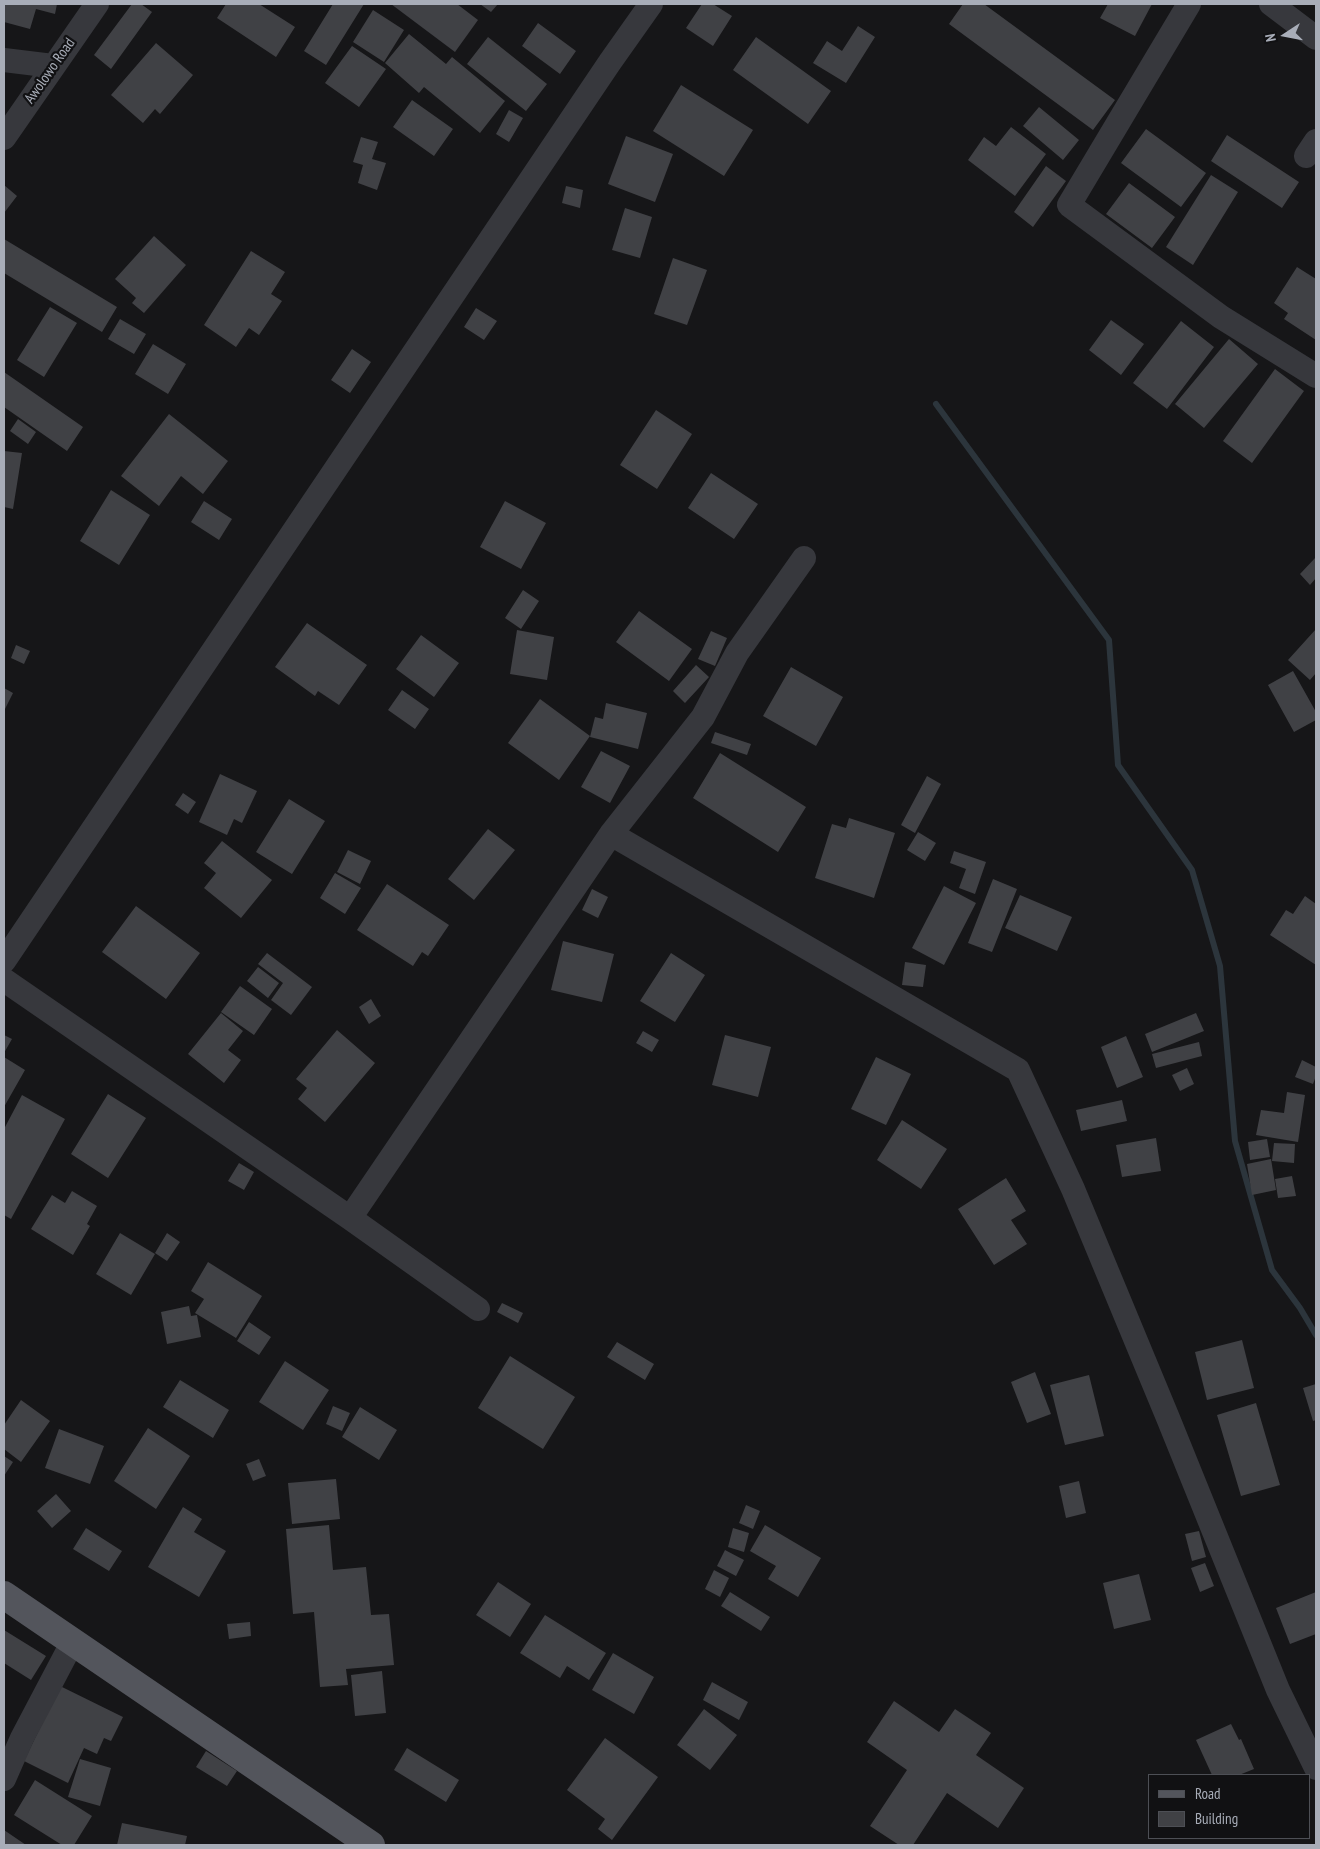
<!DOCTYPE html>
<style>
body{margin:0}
#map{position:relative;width:1320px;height:1849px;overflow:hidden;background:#161618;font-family:"PT Sans Narrow",sans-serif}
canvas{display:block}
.frame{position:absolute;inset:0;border:5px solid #a8adb8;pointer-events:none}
.legend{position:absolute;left:1148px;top:1774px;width:162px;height:65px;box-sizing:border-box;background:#111113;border:1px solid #4d4f55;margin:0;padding:6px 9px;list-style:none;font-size:15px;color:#a8adb8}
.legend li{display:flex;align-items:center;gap:10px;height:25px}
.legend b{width:25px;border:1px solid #4d4f55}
.north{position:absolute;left:1260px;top:10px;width:50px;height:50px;-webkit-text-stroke:4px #111113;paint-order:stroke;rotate:259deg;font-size:14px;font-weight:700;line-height:20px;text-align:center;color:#a8adb8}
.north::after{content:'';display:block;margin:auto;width:18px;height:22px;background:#a8adb8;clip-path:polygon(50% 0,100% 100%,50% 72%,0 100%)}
</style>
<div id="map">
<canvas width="1320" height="1849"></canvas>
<div class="frame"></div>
<ul class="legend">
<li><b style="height:6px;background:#53555c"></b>Road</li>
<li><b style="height:14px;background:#404145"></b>Building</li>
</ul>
<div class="north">N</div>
</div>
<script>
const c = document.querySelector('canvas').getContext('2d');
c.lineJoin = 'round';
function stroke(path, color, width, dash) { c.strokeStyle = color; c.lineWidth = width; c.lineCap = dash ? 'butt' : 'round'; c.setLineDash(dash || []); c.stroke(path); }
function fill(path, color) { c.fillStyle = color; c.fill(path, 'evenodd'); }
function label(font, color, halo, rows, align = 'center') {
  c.font = font + ' "PT Sans Narrow",sans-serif'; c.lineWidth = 4.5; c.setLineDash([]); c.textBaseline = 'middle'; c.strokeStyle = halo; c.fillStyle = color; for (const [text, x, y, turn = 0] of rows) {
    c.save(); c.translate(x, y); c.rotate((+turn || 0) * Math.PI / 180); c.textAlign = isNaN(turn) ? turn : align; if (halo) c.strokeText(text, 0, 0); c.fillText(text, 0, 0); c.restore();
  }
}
const stream = new Path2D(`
 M 936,404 L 1109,640 L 1118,765 L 1192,870 L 1220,966 L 1235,1141 L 1272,1270 L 1300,1308 L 1316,1335`);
const building = new Path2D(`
 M 4,4 L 57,4 L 55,14 L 36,9 L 30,29 L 4,22 Z
 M 132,4 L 141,4 L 152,12 L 111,69 L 94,55 Z
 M 226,4 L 259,4 L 295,27 L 276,57 L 217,18 Z
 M 333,4 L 364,4 L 326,65 L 304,51 Z
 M 391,4 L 457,4 L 478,20 L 455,52 Z
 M 480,4 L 498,4 L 491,12 Z
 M 702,4 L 713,4 L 732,16 L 713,46 L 686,28 Z
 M 963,4 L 984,4 L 1115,100 L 1093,130 L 949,24 Z
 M 1108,4 L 1152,4 L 1135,36 L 1100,18 Z
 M 373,10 L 404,30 L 384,62 L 353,42 Z
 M 538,23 L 576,51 L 560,74 L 522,46 Z
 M 858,26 L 875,37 L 846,83 L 813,63 L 827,41 L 842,51 Z
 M 409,34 L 446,64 L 452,57 L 505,101 L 480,133 L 424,87 L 419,93 L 385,63 Z
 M 488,37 L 547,84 L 526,111 L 467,64 Z
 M 756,37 L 831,91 L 808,124 L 733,70 Z
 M 156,43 L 193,75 L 160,114 L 155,109 L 143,123 L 111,95 Z
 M 352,46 L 386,69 L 359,107 L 325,83 Z
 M 681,85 L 753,130 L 724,176 L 653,131 Z
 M 412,100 L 453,129 L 434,156 L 393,127 Z
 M 1039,107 L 1079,140 L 1063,160 L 1023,126 Z
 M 509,110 L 523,118 L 509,142 L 496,134 Z
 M 1011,127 L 1046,154 L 1015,196 L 968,160 L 984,137 L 996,146 Z
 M 1146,129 L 1206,173 L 1181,207 L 1121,163 Z
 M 1227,135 L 1299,182 L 1282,208 L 1211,161 Z
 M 626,136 L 673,154 L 655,202 L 608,184 Z
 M 361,137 L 378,142 L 372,159 L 386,163 L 377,190 L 358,183 L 363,165 L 353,162 Z
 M 1046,166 L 1066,181 L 1033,227 L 1014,212 Z
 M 1211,175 L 1238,192 L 1193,265 L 1166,247 Z
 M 1129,183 L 1175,217 L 1152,248 L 1106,214 Z
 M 4,185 L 17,196 L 4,213 Z
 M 566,186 L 583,190 L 580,208 L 562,203 Z
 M 625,208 L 652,217 L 640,258 L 612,250 Z
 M 154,236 L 186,265 L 144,313 L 132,303 L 136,298 L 115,279 Z
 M 4,239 L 117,307 L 102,332 L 4,273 Z
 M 251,251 L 285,272 L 271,294 L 282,301 L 259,335 L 249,328 L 236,347 L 204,325 Z
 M 673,258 L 707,270 L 687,325 L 654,314 Z
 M 1297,267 L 1316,279 L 1316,340 L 1284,319 L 1288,313 L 1274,303 Z
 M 50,307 L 77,323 L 44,377 L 17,360 Z
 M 476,308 L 497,321 L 484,340 L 464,327 Z
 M 120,319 L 146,334 L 134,354 L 108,339 Z
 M 1111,320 L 1144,344 L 1121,375 L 1089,350 Z
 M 1181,321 L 1214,347 L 1167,409 L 1133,383 Z
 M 1229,339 L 1258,364 L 1204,428 L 1175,404 Z
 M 153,344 L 186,364 L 168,394 L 135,374 Z
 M 352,349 L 371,362 L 350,393 L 331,380 Z
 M 1275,369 L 1304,391 L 1252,463 L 1223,441 Z
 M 4,372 L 83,427 L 67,451 L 4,407 Z
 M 656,410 L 692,434 L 657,489 L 620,465 Z
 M 169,414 L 228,461 L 203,494 L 181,476 L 159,506 L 121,476 Z
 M 18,419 L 36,432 L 28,444 L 10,431 Z
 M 4,451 L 22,453 L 13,509 L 4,507 Z
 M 711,473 L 758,504 L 734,539 L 688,508 Z
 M 111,490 L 150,515 L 119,565 L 80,541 Z
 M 204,501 L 232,519 L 219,540 L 191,522 Z
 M 505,501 L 546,523 L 521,569 L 480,547 Z
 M 1316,557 L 1316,578 L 1310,585 L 1300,574 Z
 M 523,590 L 539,601 L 521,629 L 505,618 Z
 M 639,611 L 692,649 L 669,681 L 616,642 Z
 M 307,623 L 367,665 L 339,705 L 318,691 L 315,696 L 275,667 Z
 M 1316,629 L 1316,673 L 1310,680 L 1288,660 Z
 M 517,630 L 554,637 L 547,680 L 510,674 Z
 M 711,631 L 727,638 L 715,666 L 698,659 Z
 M 421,635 L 459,663 L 434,697 L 396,669 Z
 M 16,645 L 30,651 L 24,664 L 11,658 Z
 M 696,665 L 709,677 L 685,703 L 673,691 Z
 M 791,667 L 843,697 L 816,746 L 763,716 Z
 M 1293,671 L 1316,712 L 1316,720 L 1294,732 L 1268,685 Z
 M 4,688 L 13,693 L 4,711 Z
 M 402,690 L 429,709 L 415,729 L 388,710 Z
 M 540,699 L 590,736 L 559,780 L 508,743 Z
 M 606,703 L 647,713 L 638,749 L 590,737 L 595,717 L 603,719 Z
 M 715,732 L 751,744 L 747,755 L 711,743 Z
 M 601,751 L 630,766 L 610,803 L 581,787 Z
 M 720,753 L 806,807 L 778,852 L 693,798 Z
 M 220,774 L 257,791 L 242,823 L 234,819 L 227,835 L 199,822 Z
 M 927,776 L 941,784 L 915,833 L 901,825 Z
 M 183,793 L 196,802 L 188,814 L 175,805 Z
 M 289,799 L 325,821 L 292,874 L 256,852 Z
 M 849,818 L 895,833 L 874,898 L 815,878 L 832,824 L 846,828 Z
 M 488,829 L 515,850 L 474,900 L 448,879 Z
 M 918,832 L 936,843 L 925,861 L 907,850 Z
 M 222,841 L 272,880 L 241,918 L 204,888 L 216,873 L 204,863 Z
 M 348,850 L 371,861 L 360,884 L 337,872 Z
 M 954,851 L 986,862 L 975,894 L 959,888 L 966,869 L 950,863 Z
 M 335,873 L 361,888 L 345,914 L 320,898 Z
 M 993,879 L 1017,889 L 992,952 L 968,943 Z
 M 387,884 L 449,925 L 428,956 L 422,952 L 413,966 L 357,930 Z
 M 944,886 L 976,903 L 944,965 L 912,948 Z
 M 592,889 L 608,897 L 598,918 L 582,910 Z
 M 1020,895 L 1072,917 L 1057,951 L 1005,928 Z
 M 1305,896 L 1316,904 L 1316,965 L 1270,935 L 1286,910 L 1293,914 Z
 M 136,906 L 200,953 L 166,999 L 102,952 Z
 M 563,941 L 614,954 L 602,1002 L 551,990 Z
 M 267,953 L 312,987 L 291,1015 L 271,1000 L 283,983 L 258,964 Z
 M 671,953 L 705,975 L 675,1022 L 640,1001 Z
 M 905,962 L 926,965 L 923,987 L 902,985 Z
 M 258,967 L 279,983 L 268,998 L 247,981 Z
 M 240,986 L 272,1009 L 254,1035 L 221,1012 Z
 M 371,999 L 381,1016 L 369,1024 L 359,1007 Z
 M 221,1013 L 243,1031 L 228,1050 L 241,1060 L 224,1083 L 188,1054 Z
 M 1196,1013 L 1204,1031 L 1152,1052 L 1145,1034 Z
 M 337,1030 L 375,1063 L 325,1122 L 298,1099 L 307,1088 L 296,1079 Z
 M 643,1031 L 659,1040 L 652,1052 L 636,1043 Z
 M 4,1035 L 12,1039 L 4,1053 Z
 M 725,1035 L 771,1047 L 758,1097 L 712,1085 Z
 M 1126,1036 L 1143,1077 L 1117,1088 L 1101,1047 Z
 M 1199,1042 L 1202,1056 L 1156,1068 L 1152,1054 Z
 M 4,1057 L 25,1070 L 4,1107 Z
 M 876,1057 L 911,1074 L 886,1125 L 851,1109 Z
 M 1302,1060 L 1316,1067 L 1316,1076 L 1313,1084 L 1295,1077 Z
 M 1187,1068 L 1194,1084 L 1180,1091 L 1172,1075 Z
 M 1287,1092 L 1305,1095 L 1298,1142 L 1256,1135 L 1261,1110 L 1284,1113 Z
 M 108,1094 L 146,1118 L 108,1178 L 71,1154 Z
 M 22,1095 L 65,1119 L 11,1219 L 4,1215 L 4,1129 Z
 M 1122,1100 L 1127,1121 L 1081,1131 L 1076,1110 Z
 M 902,1120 L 947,1149 L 921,1189 L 877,1160 Z
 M 1156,1138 L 1161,1171 L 1122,1177 L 1116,1145 Z
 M 1267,1139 L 1270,1157 L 1250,1160 L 1248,1142 Z
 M 1274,1143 L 1295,1144 L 1294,1163 L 1272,1161 Z
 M 1271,1159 L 1276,1190 L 1252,1195 L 1247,1164 Z
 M 239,1163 L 254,1172 L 244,1190 L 228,1181 Z
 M 1292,1176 L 1296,1196 L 1278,1198 L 1275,1179 Z
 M 1006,1178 L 1026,1211 L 1011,1220 L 1027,1244 L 994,1265 L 958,1209 Z
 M 72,1191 L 97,1206 L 87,1224 L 90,1226 L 73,1255 L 31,1229 L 52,1195 L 65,1203 Z
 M 120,1233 L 155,1254 L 131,1295 L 96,1274 Z
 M 167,1233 L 180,1242 L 167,1261 L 155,1253 Z
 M 208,1262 L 262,1296 L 236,1338 L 195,1313 L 204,1299 L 191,1291 Z
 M 502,1303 L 523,1313 L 518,1323 L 497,1312 Z
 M 189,1306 L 191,1316 L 197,1315 L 201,1337 L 167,1344 L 161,1312 Z
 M 249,1322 L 271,1337 L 259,1355 L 237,1341 Z
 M 1242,1340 L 1254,1388 L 1207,1400 L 1195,1352 Z
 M 617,1342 L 654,1364 L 645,1380 L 607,1357 Z
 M 510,1356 L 575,1397 L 543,1449 L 478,1408 Z
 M 285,1361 L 329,1390 L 303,1430 L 259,1402 Z
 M 1035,1372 L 1051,1414 L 1027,1423 L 1011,1382 Z
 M 1089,1375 L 1104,1436 L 1065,1445 L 1050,1385 Z
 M 180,1380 L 229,1410 L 213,1438 L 163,1407 Z
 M 1316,1384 L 1316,1420 L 1313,1421 L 1303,1388 Z
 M 21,1400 L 50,1421 L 21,1462 L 4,1449 L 4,1425 Z
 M 1256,1403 L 1280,1485 L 1241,1496 L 1217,1415 Z
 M 333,1406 L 350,1413 L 342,1431 L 326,1424 Z
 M 360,1407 L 397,1430 L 379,1460 L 342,1437 Z
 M 148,1428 L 190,1456 L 156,1509 L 114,1481 Z
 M 59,1429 L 104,1446 L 90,1484 L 45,1468 Z
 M 4,1456 L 13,1462 L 4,1476 Z
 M 259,1459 L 266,1476 L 253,1481 L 246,1464 Z
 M 336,1479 L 340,1519 L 292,1524 L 288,1483 Z
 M 1079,1481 L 1086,1513 L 1066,1518 L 1059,1486 Z
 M 56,1494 L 71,1511 L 52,1528 L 37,1511 Z
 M 746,1505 L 760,1511 L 753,1529 L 739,1523 Z
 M 183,1507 L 202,1519 L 194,1532 L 226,1551 L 199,1597 L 148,1567 Z
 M 329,1525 L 333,1570 L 366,1567 L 371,1615 L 389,1614 L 394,1665 L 346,1669 L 348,1685 L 320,1687 L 314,1612 L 293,1614 L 286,1529 Z
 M 765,1525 L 821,1558 L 798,1597 L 768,1579 L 776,1566 L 750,1551 Z
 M 86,1528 L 122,1551 L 109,1571 L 73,1549 Z
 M 733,1528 L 749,1533 L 744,1552 L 728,1547 Z
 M 1199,1531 L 1206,1557 L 1192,1561 L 1185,1534 Z
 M 725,1550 L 744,1560 L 736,1576 L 717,1566 Z
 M 1205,1563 L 1214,1586 L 1200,1592 L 1191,1568 Z
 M 714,1570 L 729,1578 L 720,1597 L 705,1589 Z
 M 1139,1574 L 1151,1620 L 1114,1629 L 1103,1583 Z
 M 498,1582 L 531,1604 L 510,1637 L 476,1615 Z
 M 730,1592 L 770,1617 L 761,1631 L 721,1606 Z
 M 1316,1592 L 1316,1634 L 1290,1644 L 1276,1608 Z
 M 545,1615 L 606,1653 L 589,1680 L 567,1666 L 560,1678 L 520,1653 Z
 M 250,1622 L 251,1636 L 229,1639 L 227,1624 Z
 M 4,1630 L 46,1656 L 31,1680 L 4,1663 Z
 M 613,1653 L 654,1677 L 634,1714 L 592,1690 Z
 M 382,1671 L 386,1713 L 355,1716 L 351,1675 Z
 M 712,1682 L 748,1702 L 739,1720 L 703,1700 Z
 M 60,1686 L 123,1717 L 111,1741 L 104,1738 L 97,1754 L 84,1748 L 68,1783 L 24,1761 Z
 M 894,1701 L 939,1732 L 955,1709 L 991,1733 L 976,1755 L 1024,1788 L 998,1828 L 947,1793 L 913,1845 L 899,1845 L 870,1826 L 907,1770 L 867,1742 Z
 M 704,1709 L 737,1735 L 710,1770 L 677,1745 Z
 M 1231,1724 L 1239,1740 L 1241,1739 L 1254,1769 L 1239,1775 L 1212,1775 L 1196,1740 Z
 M 605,1738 L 658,1777 L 612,1840 L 598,1829 L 605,1819 L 567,1790 Z
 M 407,1748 L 459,1780 L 446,1802 L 394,1770 Z
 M 206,1751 L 237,1771 L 227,1786 L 196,1767 Z
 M 80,1759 L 111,1768 L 100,1806 L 68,1797 Z
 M 35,1780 L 92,1816 L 74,1845 L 62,1845 L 14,1815 Z
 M 122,1823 L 187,1836 L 185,1845 L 117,1845 Z
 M 4,1830 L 26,1845 L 4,1845 Z`);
const minor = new Path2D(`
 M 1189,4 L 1069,205 L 1221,317 L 1316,376
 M 1271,4 L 1316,38
 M 4,60 L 53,66
 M 4,138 L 97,4
 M 1306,156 L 1316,141
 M 611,834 L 1018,1070 L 1073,1189 L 1168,1418 L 1278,1690 L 1316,1768
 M 4,961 L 610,62 L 651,4
 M 4,980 L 350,1218 L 478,1309
 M 350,1218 L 611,834 L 703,717 L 737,653 L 804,558
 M 4,1779 L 22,1738 L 72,1643`);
const major = new Path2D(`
 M 4,1595 L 371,1845`);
const streetNames = [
 ["Awolowo Road",50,71,-55]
];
stroke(stream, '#2c353c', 6);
fill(building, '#404145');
stroke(minor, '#37383d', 24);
stroke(major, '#53555c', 28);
label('15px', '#a8adb8', '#111113', streetNames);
</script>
